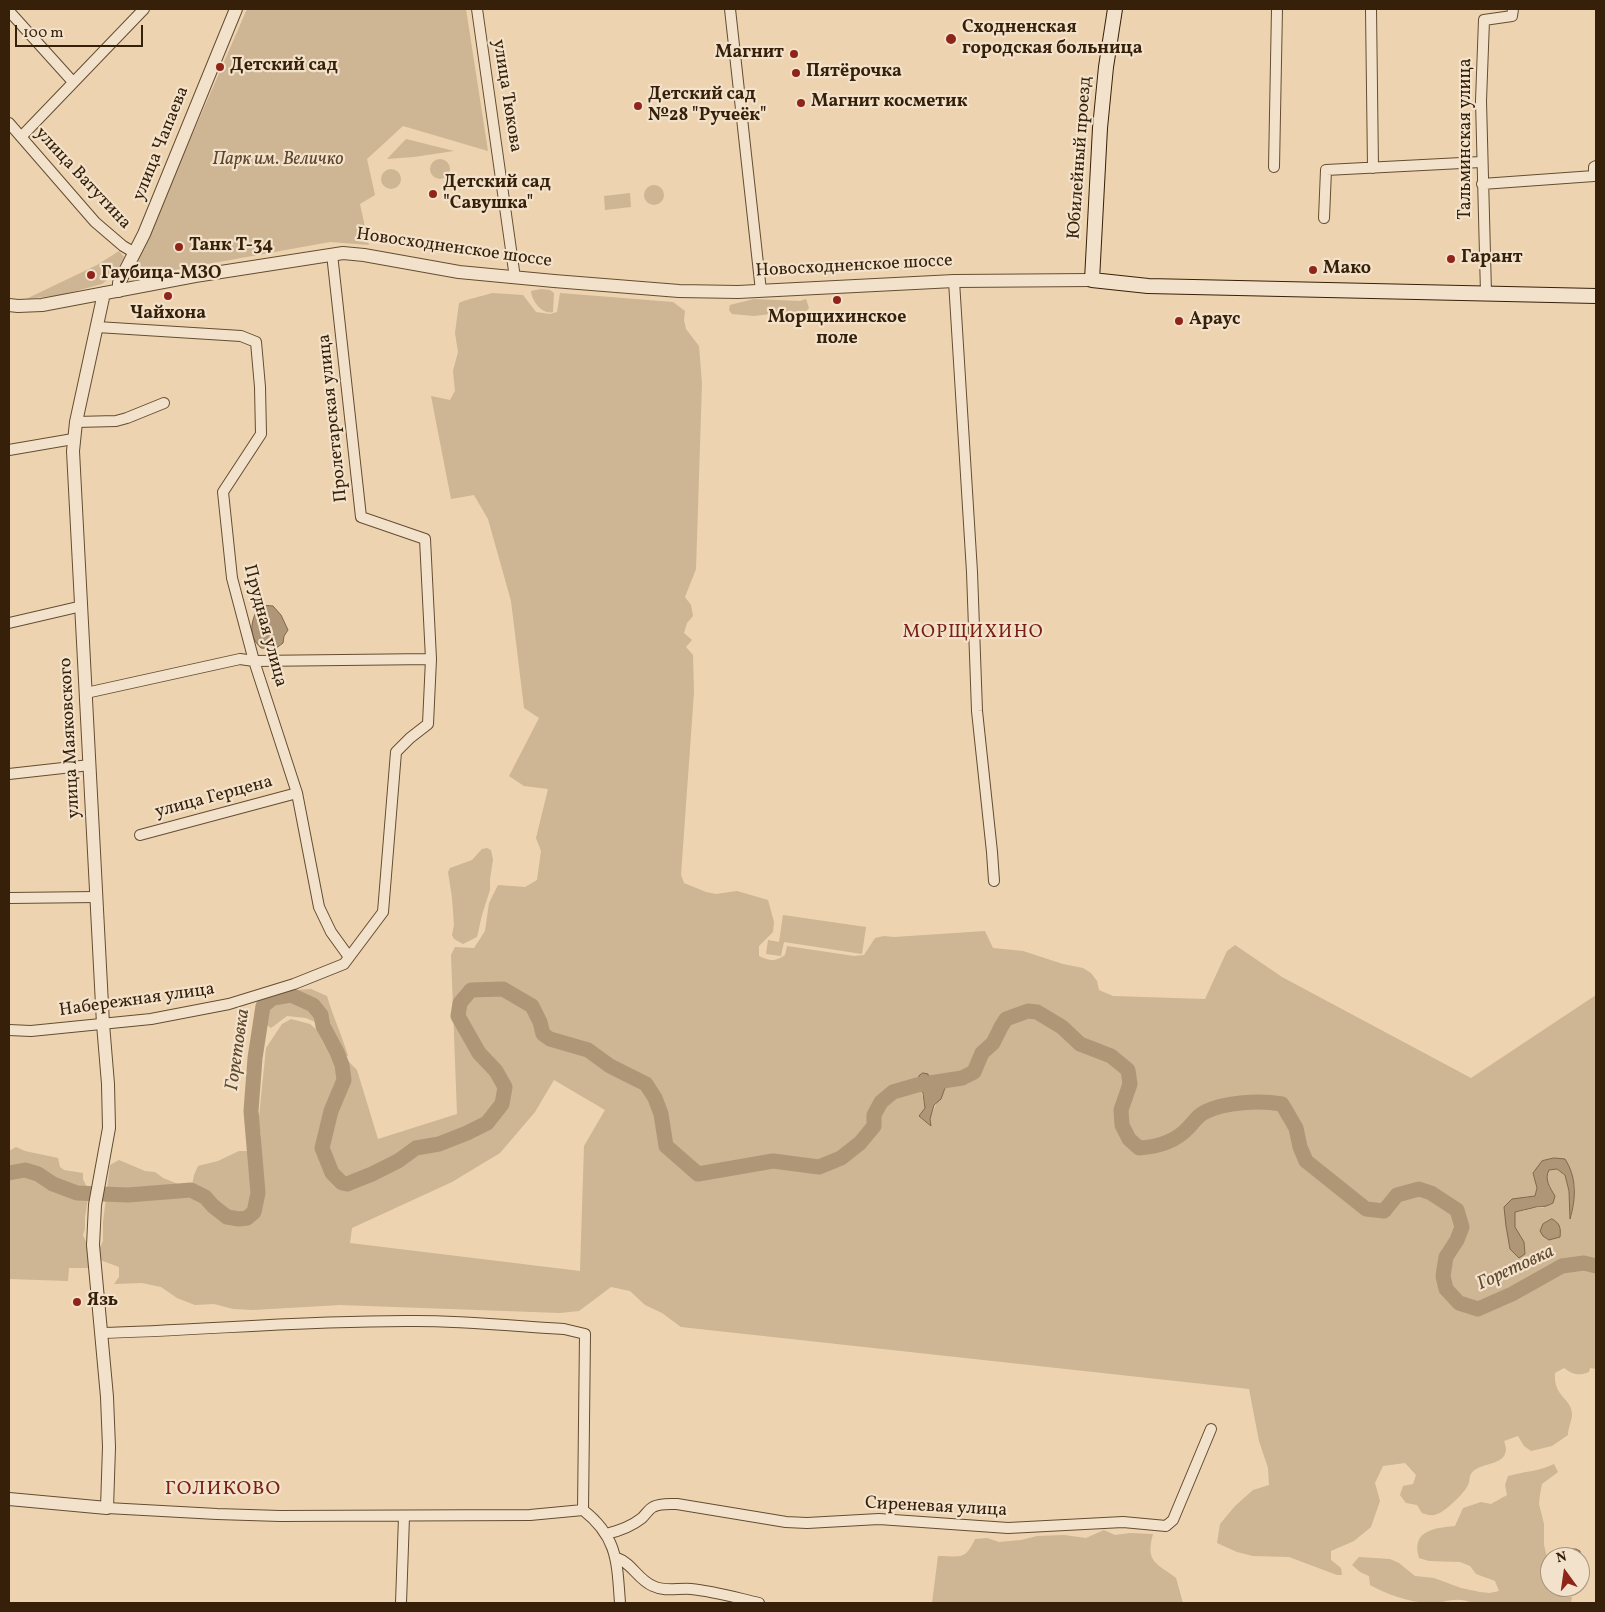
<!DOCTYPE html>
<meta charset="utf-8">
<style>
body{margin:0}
#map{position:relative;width:1605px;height:1612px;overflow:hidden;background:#edd3af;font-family:Vollkorn,serif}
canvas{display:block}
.frame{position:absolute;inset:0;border:10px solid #372009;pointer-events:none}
.north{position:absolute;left:1540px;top:1547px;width:50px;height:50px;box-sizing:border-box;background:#f3e2cb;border:1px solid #a8947d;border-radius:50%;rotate:346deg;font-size:14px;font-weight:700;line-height:20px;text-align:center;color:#372009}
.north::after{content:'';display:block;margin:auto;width:18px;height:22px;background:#8f2418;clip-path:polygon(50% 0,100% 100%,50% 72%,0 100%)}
.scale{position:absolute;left:15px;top:25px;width:128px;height:22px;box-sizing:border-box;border:2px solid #372009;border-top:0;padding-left:6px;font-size:15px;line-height:18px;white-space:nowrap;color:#372009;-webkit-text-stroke:4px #f3e2cb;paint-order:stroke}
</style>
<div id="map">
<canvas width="1605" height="1612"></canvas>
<div class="frame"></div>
<div class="north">N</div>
<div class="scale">100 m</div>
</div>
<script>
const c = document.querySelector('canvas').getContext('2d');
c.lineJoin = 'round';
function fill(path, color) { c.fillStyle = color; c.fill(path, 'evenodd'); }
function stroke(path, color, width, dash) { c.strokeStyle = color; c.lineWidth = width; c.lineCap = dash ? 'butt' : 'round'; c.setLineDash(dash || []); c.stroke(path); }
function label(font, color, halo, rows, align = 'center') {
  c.font = font + ' Vollkorn,serif'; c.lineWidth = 4.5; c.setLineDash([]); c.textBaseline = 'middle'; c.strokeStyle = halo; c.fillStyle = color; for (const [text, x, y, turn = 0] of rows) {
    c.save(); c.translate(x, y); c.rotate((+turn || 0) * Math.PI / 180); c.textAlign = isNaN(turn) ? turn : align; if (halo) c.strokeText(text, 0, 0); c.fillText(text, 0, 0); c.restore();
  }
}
const green = new Path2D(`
 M 247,9 L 466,9 L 488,151 L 403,126 L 367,159 L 375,195 L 360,204 L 369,245 L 330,242 L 130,278 Z
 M 406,139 L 454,151 L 414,157 L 387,159 Z
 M430 169a10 10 0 1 1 20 0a10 10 0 1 1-20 0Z
 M381 179a10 10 0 1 1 20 0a10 10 0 1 1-20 0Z
 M644 195a10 10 0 1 1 20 0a10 10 0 1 1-20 0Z
 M 630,193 L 631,207 L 605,210 L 604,196 Z
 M 119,251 L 124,257 L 116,273 L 102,284 L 61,295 L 26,299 L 97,265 Z
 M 541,289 L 550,290 L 554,293 L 553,312 C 543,315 532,302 531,291 Z
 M 492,293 L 523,295 L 536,312 L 550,314 L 557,312 L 560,293 L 673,302 L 685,311 L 684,320 L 686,329 L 699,346 L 702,383 L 696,569 L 685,597 L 691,605 L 693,616 L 687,623 L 684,633 L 692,640 L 686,647 L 693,655 L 694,692 L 681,875 L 684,883 L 706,892 L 716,894 L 737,891 L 768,900 L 774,922 L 773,932 L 759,946 L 759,956 C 770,961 775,962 785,955 L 787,946 L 854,956 L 864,955 L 875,938 L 884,936 L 894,937 L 985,931 L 993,948 L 1023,951 L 1063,964 L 1083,968 L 1091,973 L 1097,981 L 1099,990 L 1113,996 L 1205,999 L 1227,951 L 1235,945 L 1282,977 L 1471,1078 L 1596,995 L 1596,1369 L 1590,1368 L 1589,1372 C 1579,1376 1573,1375 1564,1368 L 1555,1373 C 1553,1398 1573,1398 1572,1416 C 1571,1422 1568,1429 1568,1435 L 1552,1446 L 1531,1451 L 1524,1446 L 1518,1436 L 1504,1441 C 1514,1468 1480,1460 1471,1474 C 1469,1477 1470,1482 1468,1485 C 1464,1494 1443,1514 1434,1515 C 1430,1516 1426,1514 1422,1513 L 1417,1505 L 1406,1503 L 1400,1495 L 1403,1486 L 1413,1484 L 1416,1475 L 1405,1463 L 1383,1466 L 1375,1483 L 1380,1501 L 1371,1527 L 1354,1541 L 1331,1551 L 1331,1560 L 1341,1568 L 1342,1575 L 1337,1575 L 1289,1557 L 1253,1556 L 1237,1552 L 1217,1543 L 1220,1524 L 1235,1506 L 1253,1490 L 1269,1485 L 1268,1468 L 1259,1441 L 1249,1389 L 681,1327 L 662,1313 L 645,1305 L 630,1291 L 611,1287 L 579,1311 L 560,1313 L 340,1305 L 253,1310 L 233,1309 L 214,1304 L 195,1305 L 177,1298 L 161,1287 L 142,1283 L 114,1284 L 119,1277 L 119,1267 L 100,1260 L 99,1250 L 103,1241 L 103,1222 L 110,1165 L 119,1160 L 145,1171 L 155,1172 L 163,1178 L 183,1186 L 192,1185 L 194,1175 L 198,1166 L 218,1161 L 239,1151 L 249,1151 L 261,1135 L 258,1126 L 266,1048 L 282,1024 L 291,1019 L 310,1024 L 317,1030 L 325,1046 L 332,1053 L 349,1062 L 357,1070 L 378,1139 L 457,1114 L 451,955 L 455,947 L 474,948 L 485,931 L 489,903 L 498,885 L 525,887 L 537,880 L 541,851 L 536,838 L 548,789 L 524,786 L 509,776 L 539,718 L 524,708 L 511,601 L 488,519 L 474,495 L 451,499 L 431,396 L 450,400 L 455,391 L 453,371 L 458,352 L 455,333 L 459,303 C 469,298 481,297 492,293 ZM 919,1076 L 934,1080 L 957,1076 L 961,1078 C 957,1080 949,1082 946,1085 C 938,1093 933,1118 926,1122 L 919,1116 L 925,1108 C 924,1099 918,1083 919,1076 ZM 554,1080 L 605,1110 L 584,1146 L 580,1271 L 350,1243 L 352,1228 L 452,1182 L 500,1153 L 535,1112 ZM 1565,1159 L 1575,1187 L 1571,1217 L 1569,1191 L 1565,1175 L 1557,1169 L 1548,1170 C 1544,1179 1549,1188 1555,1196 L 1543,1208 C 1533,1207 1526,1211 1515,1212 L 1515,1227 L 1524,1242 L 1525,1254 L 1504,1207 L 1524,1197 L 1535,1196 L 1537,1188 L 1533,1173 Z
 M 754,299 L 800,301 L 806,299 L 809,308 L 803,316 L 793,316 L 779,313 L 754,316 L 732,314 L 729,310 L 730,305 Z
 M 487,848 L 491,850 L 493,860 L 490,879 L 490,890 L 482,915 L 477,937 L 463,944 L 454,939 L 452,935 L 454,925 L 452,898 L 448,872 L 450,868 L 472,860 L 482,849 Z
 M 783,915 L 866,927 L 862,954 L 784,942 L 781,956 L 766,954 L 768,940 L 779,942 Z
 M 311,989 L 327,996 C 333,1017 342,1035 348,1056 L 337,1055 L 324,1039 L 315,1022 L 306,1018 L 287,1016 L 271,1028 L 263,1022 L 260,1013 C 274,991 285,990 311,989 Z
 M 16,1147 L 25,1151 L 58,1158 L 60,1167 L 64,1170 L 83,1173 L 83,1179 L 89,1192 L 85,1217 L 85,1229 L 83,1235 L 87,1244 L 89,1268 L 69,1268 L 68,1281 L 9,1279 L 9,1151 Z
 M 1554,1464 L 1558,1472 L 1542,1484 L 1540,1494 L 1539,1504 L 1544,1524 L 1544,1545 L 1550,1570 L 1550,1587 L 1554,1587 L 1562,1596 L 1572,1597 L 1571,1603 L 1472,1603 C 1455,1595 1445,1604 1427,1603 C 1409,1602 1386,1594 1370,1585 L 1369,1576 L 1360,1572 L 1352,1565 L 1359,1557 L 1390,1559 L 1399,1563 L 1415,1576 L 1434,1578 L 1461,1588 L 1480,1592 L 1490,1593 L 1499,1591 L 1495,1581 L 1476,1574 L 1470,1566 L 1460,1562 L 1429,1561 L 1419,1558 C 1411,1531 1433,1528 1455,1526 L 1463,1508 L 1481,1502 L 1491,1504 L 1507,1495 L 1505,1485 L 1508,1476 C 1525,1471 1538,1472 1554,1464 Z
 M 1104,1530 L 1115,1535 L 1130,1533 L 1153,1534 C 1145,1563 1157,1563 1176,1578 L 1183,1603 L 932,1603 L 938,1556 C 960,1556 965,1561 975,1539 L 987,1538 L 999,1542 L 1021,1540 L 1037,1536 L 1064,1535 L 1086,1538 Z`);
const water = new Path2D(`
 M 260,605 L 273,606 L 281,615 L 288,630 L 284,636 L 283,643 L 275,649 L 261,648 C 247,635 251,619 260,605 Z
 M 923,1073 L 928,1074 L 929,1079 L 934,1080 L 962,1076 L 962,1078 L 946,1085 L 941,1099 L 934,1105 L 930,1119 L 931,1126 L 919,1116 L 925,1108 L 923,1093 L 917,1085 L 919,1076 Z
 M 1554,1158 L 1565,1159 C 1577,1178 1576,1198 1570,1219 L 1569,1191 L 1565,1175 L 1557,1169 L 1549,1170 C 1544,1179 1550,1188 1555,1196 L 1553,1203 C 1542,1209 1541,1205 1532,1208 C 1526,1209 1521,1211 1515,1212 L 1515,1227 L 1524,1242 L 1525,1254 L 1519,1258 L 1510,1249 L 1506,1226 L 1504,1207 L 1512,1199 L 1535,1196 L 1537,1188 L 1533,1173 L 1542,1161 Z
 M 1552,1219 C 1560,1223 1561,1228 1560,1237 L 1549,1240 L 1543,1236 L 1540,1231 L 1543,1224 Z
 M 1568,1549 L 1576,1549 L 1580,1551 L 1581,1561 L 1580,1562 L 1580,1557 L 1566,1557 L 1565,1554 Z`);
const river = new Path2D(`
 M 9,1173 L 25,1170 L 38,1174 L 53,1184 L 77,1193 L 128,1195 L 191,1190 L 205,1197 L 213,1206 L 227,1217 L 239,1219 L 247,1218 L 254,1212 L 258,1193 L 251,1111 L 255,1058 L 263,1006 L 273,998 L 291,995 L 313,1005 L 321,1015 L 323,1026 L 337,1052 L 342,1065 L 344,1080 L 331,1111 L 322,1148 L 332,1173 L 342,1183 L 347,1184 L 372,1174 L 398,1161 L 416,1148 L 439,1144 L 467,1133 L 487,1123 L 502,1104 L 505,1087 L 496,1071 L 479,1053 L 458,1016 L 460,1003 L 471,990 L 503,989 L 532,1006 L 540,1022 L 543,1034 L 550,1039 L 588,1050 L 610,1066 L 646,1084 L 655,1098 L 661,1114 L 666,1146 L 698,1174 L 773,1161 L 819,1167 L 841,1158 L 860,1143 L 874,1126 L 874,1115 L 881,1102 L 893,1092 L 917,1085 L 962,1078 L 974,1072 L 982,1053 L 993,1043 L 1001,1027 L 1006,1019 L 1028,1011 L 1037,1012 L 1062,1027 L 1080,1044 L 1111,1056 L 1128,1070 L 1130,1084 L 1121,1110 L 1122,1125 L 1129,1139 L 1139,1148 C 1157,1147 1175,1142 1188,1128 C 1193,1123 1198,1115 1205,1112 C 1225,1102 1260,1100 1282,1104 L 1296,1128 L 1300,1147 L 1306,1161 L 1366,1209 L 1384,1211 L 1397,1195 L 1419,1189 L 1431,1193 L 1457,1210 L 1462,1227 L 1457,1240 L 1446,1257 L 1443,1276 L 1446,1289 L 1459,1303 L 1478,1309 L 1512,1294 L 1562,1266 L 1584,1263 L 1596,1266`);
const minor = new Path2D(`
 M 477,9 L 515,278
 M 730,9 L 761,291
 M 1371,9 L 1373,168
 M 9,11 L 73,82
 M 9,123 L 95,222 L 123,246 L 135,253
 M 21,137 L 144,9
 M 1274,167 L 1277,9
 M 1482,184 L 1594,176 L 1594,167 L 1596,166
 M 1324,218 L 1326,170 L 1481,162
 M 954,281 L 972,572 L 977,711 L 992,852 L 994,881
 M 1486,293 L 1481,101 L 1484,20 L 1512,16 L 1513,9
 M 97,327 L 241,336 L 256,342 L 260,387 L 261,434 L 223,492 L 232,578 L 254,661 L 297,793 L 319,907 L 331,932 L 349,957
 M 76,422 L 116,421 L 127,418 L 164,403
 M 9,450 L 73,439
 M 9,623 L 82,606
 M 86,693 L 240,659 L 254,661 L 431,659
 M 9,774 L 90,765
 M 140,835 L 297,793
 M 9,898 L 97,897
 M 9,1030 L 31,1031 L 151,1019 L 229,1004 L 294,984 L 344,964 L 383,912 L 396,752 L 410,738 L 428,724 L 431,659 L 425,539 L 361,517 L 332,254
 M 101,1333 C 206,1330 311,1320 416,1321 C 465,1321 515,1326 564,1329 L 585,1334 L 583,1510
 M 107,1508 L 217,1514 L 280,1516 L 530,1515 L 583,1510 C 618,1537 617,1563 620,1603
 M 606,1534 C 619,1531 632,1526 642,1518 C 646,1514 649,1509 653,1507 C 660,1503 669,1504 677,1504 L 786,1522 L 807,1523 L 879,1519 L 1008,1528 L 1123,1522 L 1166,1526 L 1173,1520 L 1211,1429
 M 617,1558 C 632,1563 638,1580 653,1586 C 665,1592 678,1588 691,1589 C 713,1591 737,1598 759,1603
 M 401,1603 L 404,1517`);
const tertiary = new Path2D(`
 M 119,291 L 119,283 L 144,234 L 236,9
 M 9,305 L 18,306 L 42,305 L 195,276 L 343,253 L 364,255 L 459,272 L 554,281 L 679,291 L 738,292 L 954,281 L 1092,280
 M 9,1499 L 107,1508 L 109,1447 L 107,1397 L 93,1245 L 95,1205 L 109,1128 L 108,1084 L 103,1024 L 73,451 L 76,422 L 104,293`);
const secondary = new Path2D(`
 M 1115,9 L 1106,67 L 1100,128 L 1092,280 L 1148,286 L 1596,296`);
const markers = [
 [951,39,6,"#8f2418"],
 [794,54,5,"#8f2418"],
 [220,67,5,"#8f2418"],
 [796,73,5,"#8f2418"],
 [801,103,5,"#8f2418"],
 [638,106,5,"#8f2418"],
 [433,194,5,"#8f2418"],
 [179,247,5,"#8f2418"],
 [1451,259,5,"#8f2418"],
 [1313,270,5,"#8f2418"],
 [91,275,5,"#8f2418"],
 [168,296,5,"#8f2418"],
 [837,300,5,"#8f2418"],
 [1179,321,5,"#8f2418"],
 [77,1302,5,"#8f2418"]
];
const poiNames = [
 ["Сходненская",962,29],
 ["городская больница",962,50],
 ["Магнит",784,54,"right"],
 ["Детский сад",230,67],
 ["Пятёрочка",806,73],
 ["Детский сад",648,96],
 ["№28 \"Ручеёк\"",648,117],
 ["Магнит косметик",811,103],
 ["Детский сад",443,184],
 ["\"Савушка\"",443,205],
 ["Танк Т-34",189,247],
 ["Гарант",1461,259],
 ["Мако",1323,270],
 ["Гаубица-МЗО",101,275],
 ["Чайхона",168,315,"center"],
 ["Морщихинское",837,319,"center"],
 ["поле",837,340,"center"],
 ["Араус",1189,321],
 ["Язь",87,1302]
];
const streetNames = [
 ["улица Тюкова",506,96,81],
 ["Тальминская улица",1467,139,-90],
 ["улица Чапаева",162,144,-68],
 ["Юбилейный проезд",1081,158,-86],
 ["улица Ватутина",82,179,47],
 ["Новосходненское шоссе",454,249,8],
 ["Новосходненское шоссе",854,267,-3],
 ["Пролетарская улица",334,418,-96],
 ["Прудная улица",264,626,75],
 ["улица Маяковского",71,738,-93],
 ["улица Герцена",214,798,-15],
 ["Набережная улица",137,1001,-8],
 ["Сиреневая улица",936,1508,3]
];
const parkNames = [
 ["Парк им. Величко",278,161]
];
const neighbourhoodNames = [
 ["МОРЩИХИНО",973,634]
];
const waterNames = [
 ["Горетовка",239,1050,-82],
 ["Горетовка",1516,1269,-25]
];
const quarterNames = [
 ["ГОЛИКОВО",223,1490]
];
fill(green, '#ceb593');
fill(water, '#af9677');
stroke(water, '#7f674b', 1);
stroke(river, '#af9677', 15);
stroke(minor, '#644d32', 12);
stroke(tertiary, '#644d32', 14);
stroke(secondary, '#372009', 16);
stroke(minor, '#f3e2cb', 10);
stroke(tertiary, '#f3e2cb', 12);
stroke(secondary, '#f3e2cb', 14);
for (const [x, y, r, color] of markers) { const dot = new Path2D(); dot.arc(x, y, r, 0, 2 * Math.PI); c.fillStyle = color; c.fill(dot); stroke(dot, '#f3e2cb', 2); }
label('bold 18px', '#372009', '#f3e2cb', poiNames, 'left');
label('18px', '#372009', '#f3e2cb', streetNames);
label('italic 18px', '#5d452c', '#f3e2cb', parkNames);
c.letterSpacing = '1px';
label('19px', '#7a1f14', '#f3e2cb', neighbourhoodNames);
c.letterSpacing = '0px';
label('italic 19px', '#614930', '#f3e2cb', waterNames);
c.letterSpacing = '1px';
label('20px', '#7a1f14', '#f3e2cb', quarterNames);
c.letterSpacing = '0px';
</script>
